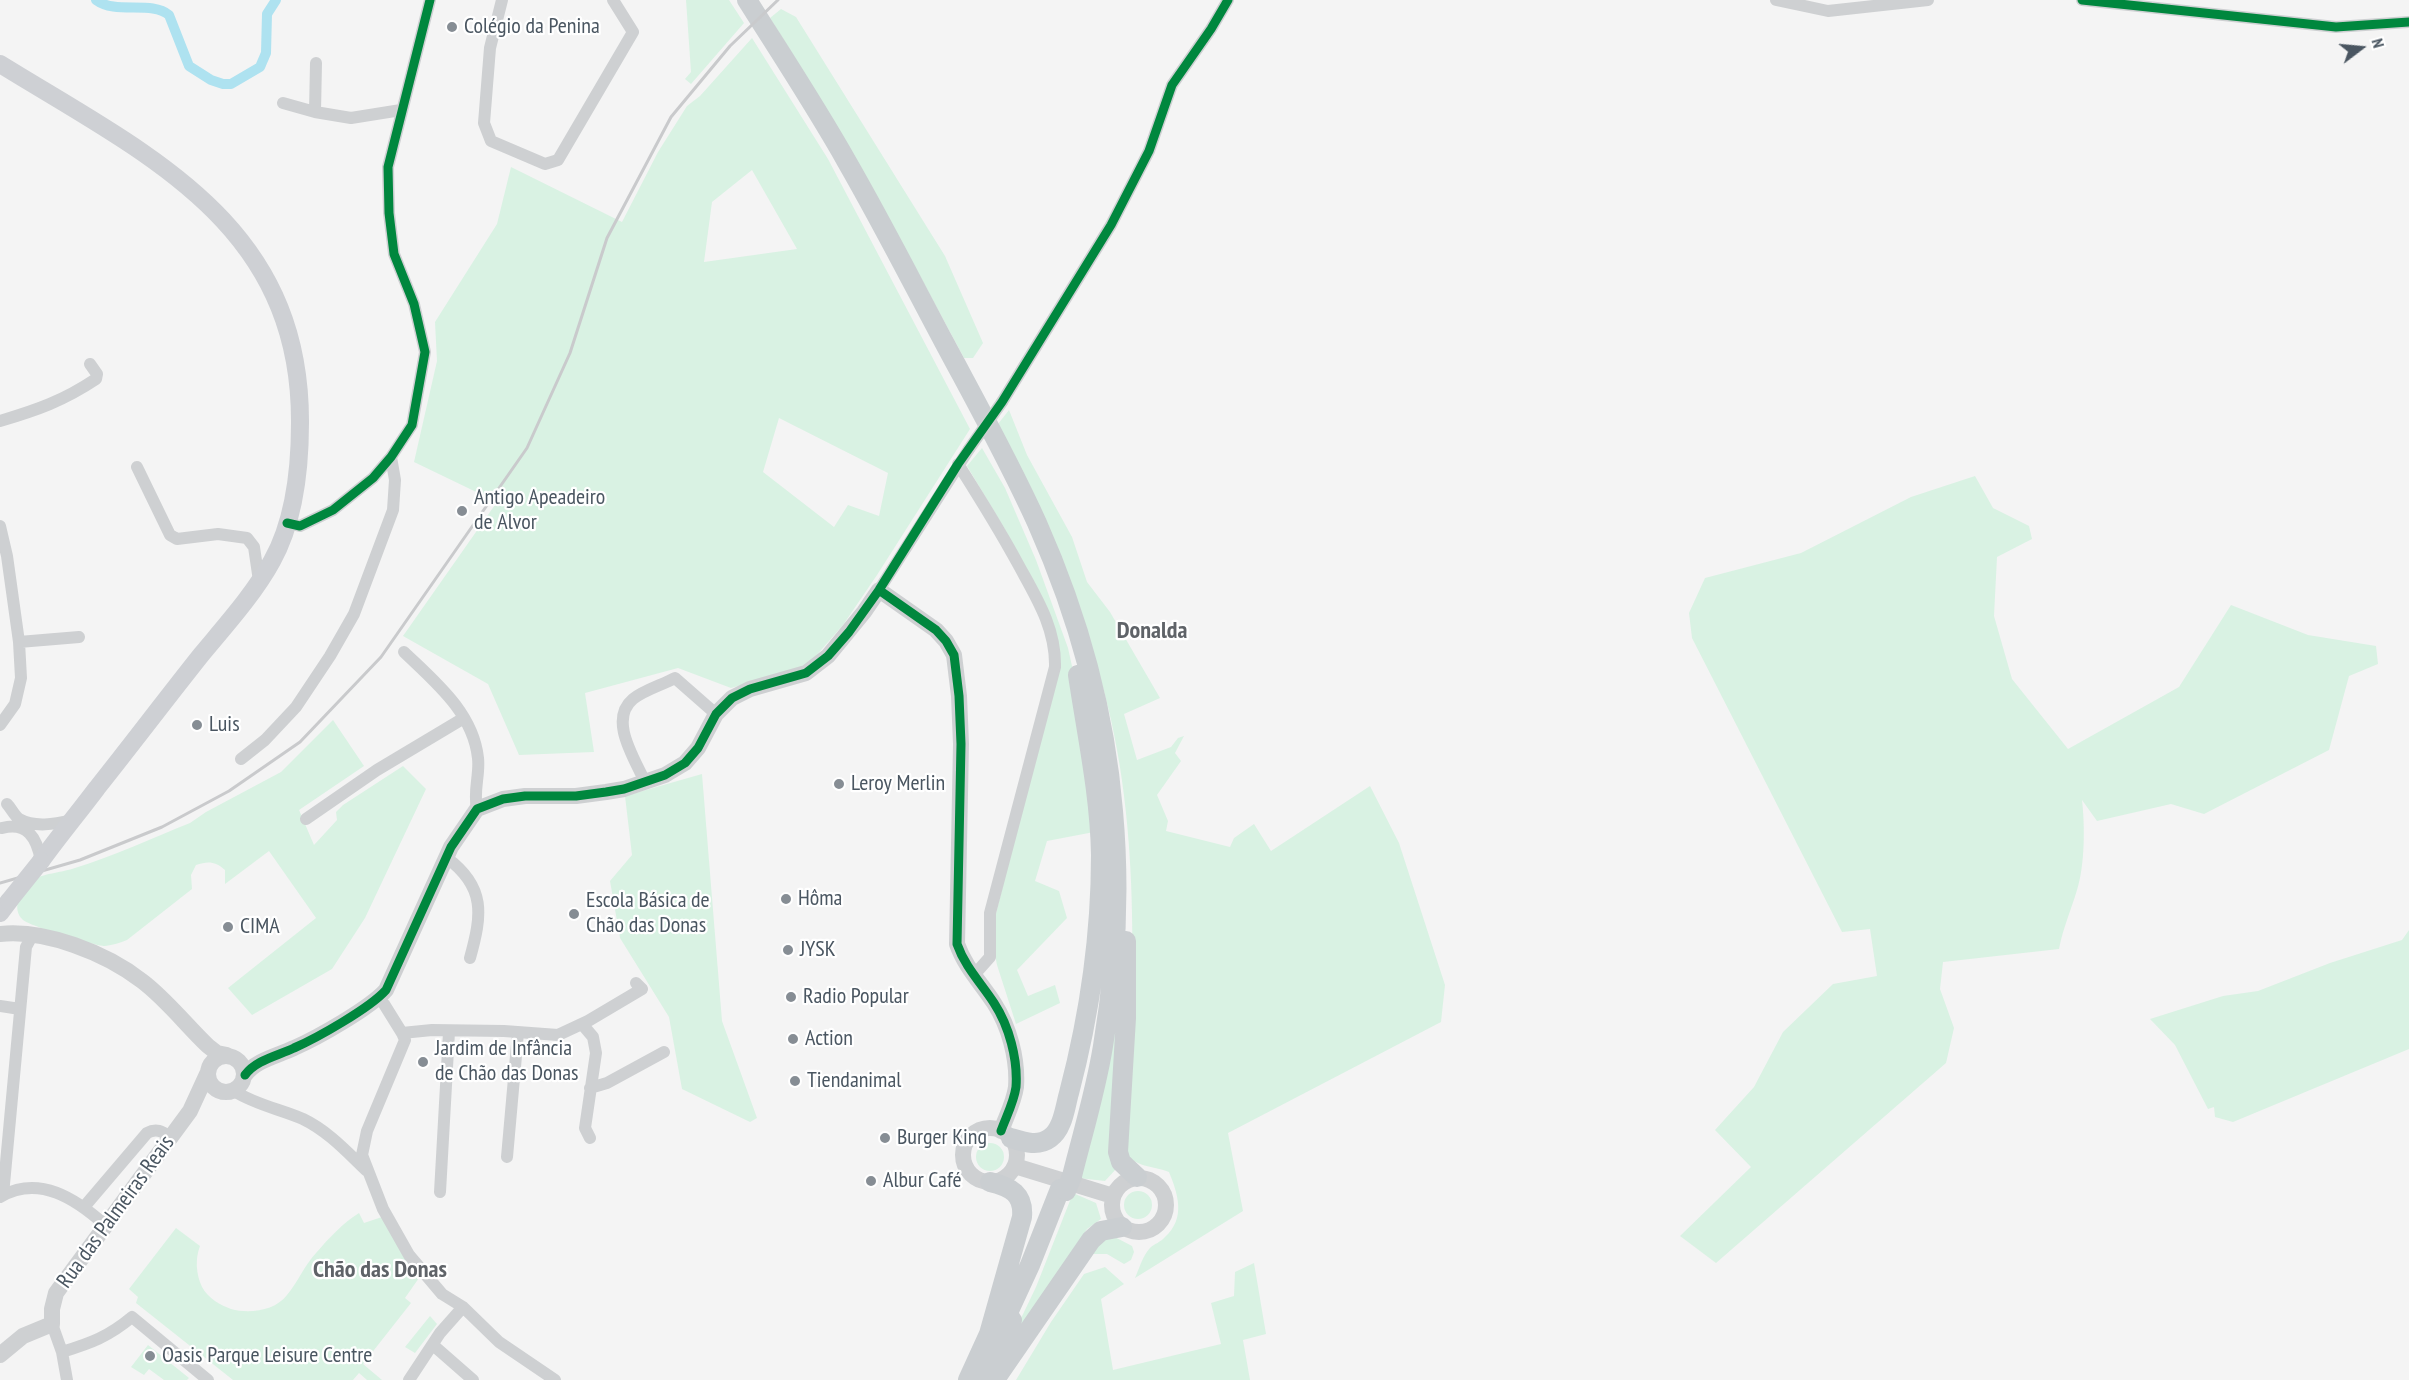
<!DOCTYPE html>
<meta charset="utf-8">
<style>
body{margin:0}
#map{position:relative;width:2409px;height:1380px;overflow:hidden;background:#f4f4f4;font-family:"PT Sans Narrow",sans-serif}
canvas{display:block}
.north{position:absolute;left:2331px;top:18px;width:60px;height:60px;-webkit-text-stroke:4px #fff;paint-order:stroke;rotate:74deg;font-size:16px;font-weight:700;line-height:24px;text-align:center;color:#4a5661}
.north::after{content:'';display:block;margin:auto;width:21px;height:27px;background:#4a5661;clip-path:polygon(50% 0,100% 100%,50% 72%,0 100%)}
</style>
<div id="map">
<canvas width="2409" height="1380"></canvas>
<div class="north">N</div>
</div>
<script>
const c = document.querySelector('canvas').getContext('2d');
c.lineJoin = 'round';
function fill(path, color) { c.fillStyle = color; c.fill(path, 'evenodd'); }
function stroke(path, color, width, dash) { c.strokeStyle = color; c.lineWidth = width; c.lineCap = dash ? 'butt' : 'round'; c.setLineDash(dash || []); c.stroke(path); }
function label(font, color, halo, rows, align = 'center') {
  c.font = font + ' "PT Sans Narrow",sans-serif'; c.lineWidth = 4.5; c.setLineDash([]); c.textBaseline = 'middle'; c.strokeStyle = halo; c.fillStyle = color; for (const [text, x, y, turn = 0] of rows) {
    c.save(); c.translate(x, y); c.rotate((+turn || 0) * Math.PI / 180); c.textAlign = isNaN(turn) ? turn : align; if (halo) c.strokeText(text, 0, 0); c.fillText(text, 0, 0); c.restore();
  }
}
const green = new Path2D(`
 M 686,0 L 729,0 L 744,23 L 691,84 L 685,79 L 691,72 Z
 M 781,9 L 796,17 L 945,256 L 983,343 L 973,358 L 964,358 C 902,242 840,129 770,18 Z
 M 752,38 L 828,159 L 970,429 L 877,575 L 843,625 L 815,657 L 798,669 L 731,688 L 678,668 L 585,693 L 594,752 L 519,755 L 488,684 L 403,636 L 497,502 L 414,462 L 437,361 L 435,322 L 497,224 L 511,167 L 622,222 L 658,152 L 687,106 L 700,96 ZM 752,170 L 797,249 L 704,262 L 712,202 ZM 779,418 L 888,473 L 879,516 L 848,505 L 834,527 L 763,472 Z
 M 1009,410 L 1027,455 L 1072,537 L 1087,582 L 1110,612 L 1160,698 L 1124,714 L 1137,760 L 1171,747 L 1178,738 L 1184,736 L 1175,753 L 1181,761 L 1157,795 L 1168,821 L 1166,831 L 1230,847 L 1234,838 L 1254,824 L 1271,851 L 1370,786 L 1399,843 L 1445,985 L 1441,1022 L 1228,1133 L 1243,1211 L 1135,1278 C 1139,1269 1143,1255 1150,1248 C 1154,1244 1161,1242 1165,1237 C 1186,1218 1178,1194 1169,1172 C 1155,1166 1132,1167 1126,1152 C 1132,994 1145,832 1100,677 C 1091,649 1077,621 1066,593 C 1043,536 1021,480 998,424 Z
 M 982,448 L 1005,488 L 1036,560 L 1068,648 L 1084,721 L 1094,832 L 1047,841 L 1035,881 L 1059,891 L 1067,918 L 1017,970 L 1028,996 L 1055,985 L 1060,1003 L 1016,1024 L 997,965 L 991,934 L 1060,651 L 1007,533 L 967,466 Z
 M 1975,476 L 1993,508 L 2029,526 L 2032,539 L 1997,557 L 1994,616 L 2012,679 L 2068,749 L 2179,687 L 2231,605 L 2308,635 L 2376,646 L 2378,664 L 2349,676 L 2329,750 L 2204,814 L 2171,804 L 2097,821 L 2082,800 C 2085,826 2085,865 2077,890 C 2071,910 2063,928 2059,949 L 1943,962 L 1940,989 L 1954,1028 L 1946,1063 L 1716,1263 L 1680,1236 L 1751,1167 L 1715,1130 L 1754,1087 L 1783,1032 L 1833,984 L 1877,976 L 1870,929 L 1842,932 L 1692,638 L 1689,613 L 1705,578 L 1801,553 L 1911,497 Z
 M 333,720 L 364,766 L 299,810 L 314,845 L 337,820 L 336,812 L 343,805 L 403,766 L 426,789 L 365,918 L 332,969 L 252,1015 L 228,988 L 316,918 L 269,851 L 225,884 L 225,870 C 215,861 208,861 196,865 L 191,875 L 192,889 L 127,940 C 120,943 113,945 105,946 C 95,946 30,926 23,920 C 11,909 20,889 31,881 C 40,874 64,872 75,868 C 114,856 152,838 190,823 L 206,812 L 281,772 Z
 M 702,774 L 722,1021 L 757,1118 L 750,1122 L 682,1089 L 669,1017 L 620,938 L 610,881 L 632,855 L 625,796 Z
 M 2409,930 L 2409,1049 L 2233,1122 L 2215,1117 L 2214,1107 L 2208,1109 L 2175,1045 L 2150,1019 L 2223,996 L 2258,991 L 2330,963 L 2402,940 Z
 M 1119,986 L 1116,1169 L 1105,1181 L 1078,1178 Z
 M976 1157a14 14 0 1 1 28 0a14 14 0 1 1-28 0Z
 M1124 1205a14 14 0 1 1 28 0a14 14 0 1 1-28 0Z
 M 1073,1193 L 1096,1203 L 1101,1219 L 1087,1229 L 1002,1358 L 1036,1287 Z
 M 359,1213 L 364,1223 L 382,1217 L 419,1278 L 405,1298 L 411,1303 L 363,1364 L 382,1380 L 367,1380 L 359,1373 L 353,1380 L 233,1380 L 136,1303 L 138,1297 L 129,1289 L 176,1228 L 200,1246 C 195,1259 196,1274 202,1287 C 208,1298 220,1305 231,1309 C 249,1314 275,1311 287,1295 C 298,1282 304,1266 316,1253 C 329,1238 343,1223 359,1213 Z
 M 1111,1235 L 1132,1246 L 1134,1252 L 1131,1260 L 1124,1264 L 1107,1254 L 1092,1254 L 1094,1243 Z
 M 1254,1263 L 1266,1334 L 1243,1340 L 1250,1380 L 1016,1380 L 1051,1322 L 1084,1274 L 1105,1267 L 1124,1284 L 1101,1299 L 1113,1370 L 1221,1344 L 1211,1303 L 1234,1296 L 1235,1272 Z
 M 430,1316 L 437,1324 L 415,1353 L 405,1347 Z
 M 148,1345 L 189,1378 L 187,1380 L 164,1380 L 149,1369 L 144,1375 L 131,1367 Z`);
const canal = new Path2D(`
 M 96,0 C 116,15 151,0 169,15 L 189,66 L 211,80 L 223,84 L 231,84 L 260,67 L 266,53 L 267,14 L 276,0`);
const minor = new Path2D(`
 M 502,0 L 490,48 L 484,123 L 491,141 L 545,164 L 558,160 L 633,32 L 613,0
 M 1776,0 L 1828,11 L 1928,0
 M 2082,0 L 2336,27 L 2409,22
 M 316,63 L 315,112 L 351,118 L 401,110
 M 283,103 L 315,112
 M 1002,402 L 1111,225 L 1149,151 L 1172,85 L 1211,29 L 1228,0
 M 0,421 C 37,410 63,401 96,379 L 97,374 L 90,364
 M 958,464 C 979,497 999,529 1018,564 C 1036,597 1056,628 1055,667 L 990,913 L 990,957 L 974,975
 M 137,467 L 170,535 L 177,539 L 218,534 L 247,538 L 254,547 L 259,581
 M 287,523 L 300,526 L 333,510 L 373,478 L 391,457 L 412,425 L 425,352 L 414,304 L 394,254 L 389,213 L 388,167 L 430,0
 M 0,526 L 7,556 L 19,642 L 21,678 L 15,704 L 0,725
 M 879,590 L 969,449
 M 19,642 L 79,637
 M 404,652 C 434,681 473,712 478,758 C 480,775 473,791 477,809
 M 241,759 L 265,740 L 296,707 L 330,656 L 354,614 L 393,510 L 395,480 L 391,457
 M 645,782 C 635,759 608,720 633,699 C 644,690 662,685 675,678 L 716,714
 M 7,804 C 11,808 14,815 19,819 C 35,828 55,824 72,820
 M 306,819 L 377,770 L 464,718
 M 2,828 C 27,821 37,838 41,861
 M 447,858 C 486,887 482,915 470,958
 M 378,999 L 384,1004 L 402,1033 L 432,1030 L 504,1031 L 558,1035 L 588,1021 L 642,989 L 636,983
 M 0,1006 L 20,1009
 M 582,1024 L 593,1037 L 596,1053 L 585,1128 L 590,1138
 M 402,1033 L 405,1040 L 367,1131 L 362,1155 L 383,1209 L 409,1255 L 442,1294 L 463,1307 L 499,1342 L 555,1380
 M 590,1088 L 607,1083 L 664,1052
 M 234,1091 C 256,1105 280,1109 303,1119 C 328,1131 347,1152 367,1171
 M 507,1157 L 518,1033
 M 440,1192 L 449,1032
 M 3,1195 L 26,947 L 33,934
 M 0,1197 C 39,1174 76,1199 105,1225
 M 84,1207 L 147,1133 C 156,1128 162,1131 170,1137
 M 52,1324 L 62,1352 L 67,1380
 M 433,1345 L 473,1380
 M 62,1352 C 91,1343 108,1337 132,1317 L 208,1380
 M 409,1380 L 440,1333 L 463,1307`);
const tertiary = new Path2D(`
 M 0,934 C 45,929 106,953 142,981 C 166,999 186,1025 208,1046 L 217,1053 L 227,1055
 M208 1074a18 18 0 1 1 36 0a18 18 0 1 1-36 0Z
 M 245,1075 C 256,1060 277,1056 294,1048 C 317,1038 370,1008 386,990 L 451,847 L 477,809 L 503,799 L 525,796 L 576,796 L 606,792 L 624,789 L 665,775 L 685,763 L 698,748 L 716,714 L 732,698 L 750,689 L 806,673 L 828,656 L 864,612 L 879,590 L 936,630 L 946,641 L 954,655 L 959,696 L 961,744 L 957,944 C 965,967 981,983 994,1003 C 1009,1026 1018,1059 1016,1087 C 1014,1102 1006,1117 1001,1131
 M963 1155a27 27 0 1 1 54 0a27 27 0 1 1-54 0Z
 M 1015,1166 L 1113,1196
 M1112 1205a27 27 0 1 1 54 0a27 27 0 1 1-54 0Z
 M 0,1355 L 23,1336 L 52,1324 L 52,1309 L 56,1293 L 190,1111 L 207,1074`);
const secondary = new Path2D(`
 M 0,64 C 147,155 301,223 300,423 C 300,469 295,520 272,561 C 254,594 225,626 201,655 C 166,699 132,744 97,788 C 79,812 59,836 41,861
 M 0,913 L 9,901`);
const primary = new Path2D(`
 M 747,0 C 781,54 816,107 847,162 C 881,221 912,282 944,342 C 976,402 1009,461 1037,523 C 1077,613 1105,712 1113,811 C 1120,889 1116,969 1103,1046 C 1096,1090 1083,1132 1072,1176
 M 1126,941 L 1126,1018 L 1118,1152 L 1121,1162 L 1137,1177
 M 1011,1138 C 1024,1142 1038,1147 1050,1138 C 1063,1129 1065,1107 1069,1093 C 1089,1017 1101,934 1101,855 C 1100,795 1087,735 1078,675
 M 1000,1330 L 1030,1265 L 1060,1189
 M 996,1378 L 1091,1240 L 1101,1231 L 1122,1227
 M 968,1380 L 989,1334 L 1022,1217 C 1024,1194 1011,1187 990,1182
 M 983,1380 L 1012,1320`);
const rail = new Path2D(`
 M 0,883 L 80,860 L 162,827 L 229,791 L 300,742 L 381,657 L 527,448 L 570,353 L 607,238 L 671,117 L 730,46 L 778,0`);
const minorBridge = new Path2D(`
 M 969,449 L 1002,402`);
const secondaryBridge = new Path2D(`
 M 9,901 L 41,861`);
const primaryBridge = new Path2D(`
 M 1066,1191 L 1072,1176`);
const cycleway = new Path2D(`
 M 2082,0 L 2336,27 L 2409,22
 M 287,523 L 300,526 L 333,510 L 373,478 L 391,457 L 412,425 L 425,352 L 414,304 L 394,254 L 389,213 L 388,167 L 430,0
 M 879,590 L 936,630 L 946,641 L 954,655 L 959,696 L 961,744 L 957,944 C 965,967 981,983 994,1003 C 1009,1026 1018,1059 1016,1087 C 1014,1102 1006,1117 1001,1131
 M 245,1075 C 256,1060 277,1056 294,1048 C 317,1038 370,1008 386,990 L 451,847 L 477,809 L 503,799 L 525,796 L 576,796 L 606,792 L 624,789 L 665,775 L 685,763 L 698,748 L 716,714 L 732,698 L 750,689 L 806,673 L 828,656 L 849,632 L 879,590 L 958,464 L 1002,402 L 1111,225 L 1149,151 L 1172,85 L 1211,29 L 1228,0`);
const markers = [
 [452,27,6,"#868d94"],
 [462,511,6,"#868d94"],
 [197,725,6,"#868d94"],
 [839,784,6,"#868d94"],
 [786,899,6,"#868d94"],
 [574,914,6,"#868d94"],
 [228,927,6,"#868d94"],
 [788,950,6,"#868d94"],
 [791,997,6,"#868d94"],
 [793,1039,6,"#868d94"],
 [423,1062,6,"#868d94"],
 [795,1081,6,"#868d94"],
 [885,1138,6,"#868d94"],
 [871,1181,6,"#868d94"],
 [150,1356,6,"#868d94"]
];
const poiNames = [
 ["Colégio da Penina",464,27],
 ["Antigo Apeadeiro",474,498],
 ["de Alvor",474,523],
 ["Luis",209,725],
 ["Leroy Merlin",851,784],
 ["Hôma",798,899],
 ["Escola Básica de",586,901],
 ["Chão das Donas",586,926],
 ["CIMA",240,927],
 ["JYSK",800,950],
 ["Radio Popular",803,997],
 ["Action",805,1039],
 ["Jardim de Infância",435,1049],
 ["de Chão das Donas",435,1074],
 ["Tiendanimal",807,1081],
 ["Burger King",897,1138],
 ["Albur Café",883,1181],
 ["Oasis Parque Leisure Centre",162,1356]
];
const streetNames = [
 ["Rua das Palmeiras Reais",116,1212,-54]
];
const neighbourhoodNames = [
 ["Donalda",1152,631],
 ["Chão das Donas",380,1270]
];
fill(green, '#d9f2e3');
stroke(canal, '#aee2f0', 10);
stroke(minor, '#ced0d2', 12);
stroke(tertiary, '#ced0d2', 16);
stroke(secondary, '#ced0d4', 18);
stroke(primary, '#caced1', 20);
stroke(rail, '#c9cacc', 3);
stroke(minorBridge, '#ced0d2', 12);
stroke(secondaryBridge, '#ced0d4', 18);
stroke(primaryBridge, '#caced1', 20);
stroke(cycleway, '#00873e', 9);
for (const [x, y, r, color] of markers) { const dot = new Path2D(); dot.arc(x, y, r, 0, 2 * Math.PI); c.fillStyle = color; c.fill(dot); stroke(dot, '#fff', 2); }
label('22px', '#4a5661', '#fff', poiNames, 'left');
label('22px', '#4a5661', '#fff', streetNames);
label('bold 24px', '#5f6368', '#fff', neighbourhoodNames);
</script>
